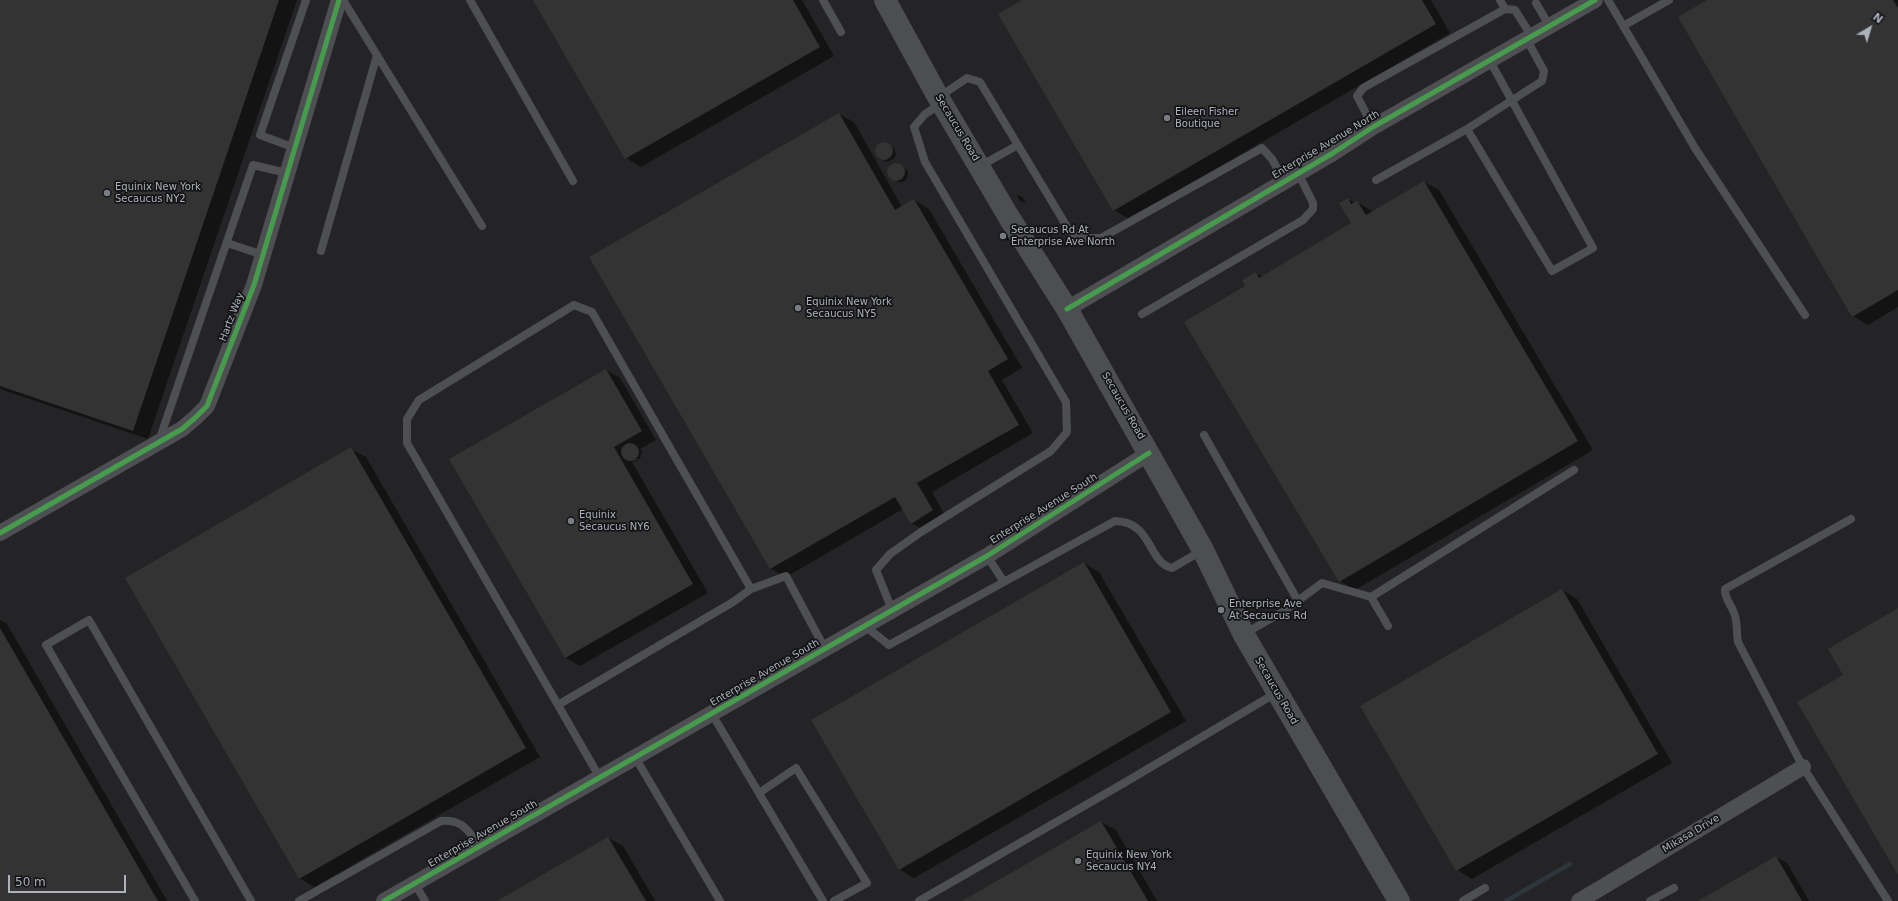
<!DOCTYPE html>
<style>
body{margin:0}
#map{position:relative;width:1898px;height:901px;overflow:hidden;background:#1a1a1a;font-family:"DejaVu Sans",sans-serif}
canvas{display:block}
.north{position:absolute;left:1850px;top:8px;width:40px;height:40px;-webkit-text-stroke:3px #141416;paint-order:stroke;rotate:38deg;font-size:11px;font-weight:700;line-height:16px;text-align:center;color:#acb1bb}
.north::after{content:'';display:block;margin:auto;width:14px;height:18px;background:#acb1bb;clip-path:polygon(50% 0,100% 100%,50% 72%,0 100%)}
.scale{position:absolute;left:8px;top:875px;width:118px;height:18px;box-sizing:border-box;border:2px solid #acb1bb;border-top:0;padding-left:5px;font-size:12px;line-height:14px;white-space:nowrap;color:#acb1bb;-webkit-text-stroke:3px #141416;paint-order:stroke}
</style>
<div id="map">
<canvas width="1898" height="901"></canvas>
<div class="north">N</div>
<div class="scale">50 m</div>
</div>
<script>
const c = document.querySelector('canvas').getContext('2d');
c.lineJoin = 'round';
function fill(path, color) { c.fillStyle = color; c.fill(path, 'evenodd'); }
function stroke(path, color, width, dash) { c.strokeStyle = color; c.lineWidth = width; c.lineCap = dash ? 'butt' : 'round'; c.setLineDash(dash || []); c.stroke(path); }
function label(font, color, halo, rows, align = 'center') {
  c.font = font + ' "DejaVu Sans",sans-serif'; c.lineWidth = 3.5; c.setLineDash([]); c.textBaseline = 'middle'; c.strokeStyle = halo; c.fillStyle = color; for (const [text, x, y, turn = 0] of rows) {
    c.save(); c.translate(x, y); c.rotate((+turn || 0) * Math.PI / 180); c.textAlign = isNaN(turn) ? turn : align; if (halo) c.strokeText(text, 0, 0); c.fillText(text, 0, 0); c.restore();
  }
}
const built = new Path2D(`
 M 0,0 L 1898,0 L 1898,901 L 0,901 Z`);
const shadow = new Path2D(`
 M 0,0 L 297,0 L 148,439 L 0,389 Z
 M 534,0 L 802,0 L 834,56 L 641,167 L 626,158 Z
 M 1024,0 L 1431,0 L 1450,33 L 1129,219 L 1114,210 Z
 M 1709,0 L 1898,0 L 1898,307 L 1868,325 L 1853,316 Z
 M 839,114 L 854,122 L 902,207 L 914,200 L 929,209 L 1022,368 L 1002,380 L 1033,433 L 932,492 L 947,519 L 926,531 L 911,523 L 903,509 L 786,577 L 771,569 L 590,258 Z
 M 884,143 L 893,147 L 896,154 L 894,159 L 886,162 L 878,157 L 876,149 L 879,145 Z
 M 893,164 L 898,164 L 908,171 L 907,179 L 903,182 L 897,182 L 889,176 L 889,168 Z
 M 1424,182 L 1439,190 L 1593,450 L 1355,590 L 1340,581 L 1256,273 L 1263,277 L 1352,224 L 1348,199 L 1355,203 L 1357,202 L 1373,212 Z
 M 1018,195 L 1022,197 L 1026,203 L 1021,202 L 1017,196 Z
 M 1002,232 L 1006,234 L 1010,241 L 1005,240 L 1001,234 Z
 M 606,370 L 620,378 L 656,440 L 640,449 L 642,451 L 640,459 L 631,459 L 631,461 L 639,460 L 632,462 L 708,593 L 580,666 L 566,658 Z
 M 351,449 L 366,457 L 540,757 L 314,887 L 299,878 Z
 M 1084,563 L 1099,572 L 1186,721 L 914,878 L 899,869 Z
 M 1562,590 L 1577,599 L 1672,763 L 1472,879 L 1457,870 Z
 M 0,620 L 7,624 L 167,901 L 0,901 Z
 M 1101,822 L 1116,830 L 1157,901 L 964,901 Z
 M 608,838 L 623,846 L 655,901 L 499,901 Z
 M 1776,857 L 1787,863 L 1809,901 L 1700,901 Z`);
const stream = new Path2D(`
 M 1506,901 L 1570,864`);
const building = new Path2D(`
 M 0,0 L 279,0 L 133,431 L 0,386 Z
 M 533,0 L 793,0 L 820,47 L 625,159 Z
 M 1022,0 L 1422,0 L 1436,24 L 1113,211 L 998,14 Z
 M 1707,0 L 1893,0 L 1898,8 L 1898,290 L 1852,317 L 1678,17 Z
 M 839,113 L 895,210 L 914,199 L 1008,359 L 988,371 L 1019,425 L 917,483 L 933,510 L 911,524 L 895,497 L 770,569 L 589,257 Z
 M875 151a9 9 0 1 1 18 0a9 9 0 1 1-18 0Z
 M887 172a9 9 0 1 1 18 0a9 9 0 1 1-18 0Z
 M 1424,181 L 1578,441 L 1339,582 L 1184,322 L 1245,286 L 1242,280 L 1256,272 L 1259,278 L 1351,223 L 1339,203 L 1348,198 L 1351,204 L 1357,201 L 1366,215 Z
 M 606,369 L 642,431 L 614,447 L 693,584 L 565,658 L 449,459 Z
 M621 452a9 9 0 1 1 18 0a9 9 0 1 1-18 0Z
 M 351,447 L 526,748 L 299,879 L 125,578 Z
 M 1084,562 L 1171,712 L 899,870 L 811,720 Z
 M 1562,589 L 1658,754 L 1456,871 L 1360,706 Z
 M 1898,608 L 1898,875 L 1797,702 L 1843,675 L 1828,649 Z
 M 0,628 L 158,901 L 0,901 Z
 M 1101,821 L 1148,901 L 962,901 Z
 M 608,837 L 646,901 L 497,901 Z
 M 1776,856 L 1802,901 L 1698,901 Z`);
const service = new Path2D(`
 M 343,0 L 482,226
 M 470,0 L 573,181
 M 823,0 L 841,32
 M 1500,0 L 1505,9
 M 1608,0 L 1695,148 L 1805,315
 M 1536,3 L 1550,27
 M 1623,26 L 1669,0
 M 939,97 L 967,78 L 980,82 L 1072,235 L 1085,238 L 1101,238 L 1262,148 L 1272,159 L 1284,181
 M 1373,127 L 1357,96 L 1363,88 L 1505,9 L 1515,10 L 1532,37
 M 1467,129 L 1552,271 L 1593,248 L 1490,61
 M 295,148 L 260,135 L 306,0
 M 980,166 L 1018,145
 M 1376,180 L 1467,129 L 1542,81 L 1544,71 L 1527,40
 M 227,243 L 263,255
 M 321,251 L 377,55
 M 1142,314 L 1303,220 L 1313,209 L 1313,203 L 1298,173
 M 1204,435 L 1298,601
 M 159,441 L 253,165 L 287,173
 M 1851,519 L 1725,589 C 1724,598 1731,604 1734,613 C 1738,622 1736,632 1738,642 L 1803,767 L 1888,901
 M 987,556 L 1004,582
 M 751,589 L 786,576 L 825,649
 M 1371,597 L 1574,470
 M 892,610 L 876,570 L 890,554 L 921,532 L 1051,451 L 1067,432 L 1066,402 L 925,162 L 914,127 L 925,114 L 941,104
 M 865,626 L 889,645 L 1115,521 C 1153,522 1147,562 1172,568 L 1203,550
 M 1244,634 L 1284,611 L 1322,583 L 1371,597 L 1388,626
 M 558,705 L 733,602 L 751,589 L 592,312 L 574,305 L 419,400 L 407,419 L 407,443 L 600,778
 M 712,714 L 823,901
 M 635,757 L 720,901
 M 759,793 L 796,768 L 867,883 L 834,901
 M 415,884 L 425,901
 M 195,901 L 46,645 L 89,620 L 251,901
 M 299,901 L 441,821 C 463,819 468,831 480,846
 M 919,901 L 1124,783 L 1276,693
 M 1463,901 L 1485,888
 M 1650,901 L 1674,888`);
const minor = new Path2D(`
 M 1067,309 L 1333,153 L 1373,127 L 1595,0
 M 0,533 L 182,429 L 196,417 L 207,406 L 254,285 L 339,0
 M 384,901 L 987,556 L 1149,453
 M 1579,901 L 1803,767`);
const secondary = new Path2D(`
 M 885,0 L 938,97 L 1010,219 L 1067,309 L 1203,550 L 1244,635 L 1399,901`);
const cycleway = new Path2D(`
 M 1067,309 L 1333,153 L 1373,127 L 1595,0
 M 0,533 L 182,429 L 196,417 L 207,406 L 254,285 L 339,0
 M 384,901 L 987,556 L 1149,453`);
const markers = [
 [1167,118,4,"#797c83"],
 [107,193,4,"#797c83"],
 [1003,236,4,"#797c83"],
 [798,308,4,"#797c83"],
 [571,521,4,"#797c83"],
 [1221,610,4,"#797c83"],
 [1078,861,4,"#797c83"]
];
const poiNames = [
 ["Eileen Fisher",1175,112],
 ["Boutique",1175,124],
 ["Equinix New York",115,187],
 ["Secaucus NY2",115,199],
 ["Secaucus Rd At",1011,230],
 ["Enterprise Ave North",1011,242],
 ["Equinix New York",806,302],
 ["Secaucus NY5",806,314],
 ["Equinix",579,515],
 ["Secaucus NY6",579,527],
 ["Enterprise Ave",1229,604],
 ["At Secaucus Rd",1229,616],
 ["Equinix New York",1086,855],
 ["Secaucus NY4",1086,867]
];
const streetNames = [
 ["Secaucus Road",957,128,59],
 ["Enterprise Avenue North",1326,145,-31],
 ["Hartz Way",232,317,-69],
 ["Secaucus Road",1123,406,60],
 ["Enterprise Avenue South",1044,509,-32],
 ["Enterprise Avenue South",765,673,-30],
 ["Secaucus Road",1276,691,60],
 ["Enterprise Avenue South",483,834,-30],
 ["Mikasa Drive",1691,834,-31]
];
fill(built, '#242426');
fill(shadow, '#0007');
stroke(stream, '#2d363c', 4.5);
fill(building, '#333334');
stroke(service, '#4e4f53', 8);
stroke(minor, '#4e4f53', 16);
stroke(secondary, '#4d4e51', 22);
stroke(cycleway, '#469c4c', 5);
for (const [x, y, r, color] of markers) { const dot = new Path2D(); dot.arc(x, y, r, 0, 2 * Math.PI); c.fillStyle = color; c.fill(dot); stroke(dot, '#141416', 1.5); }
label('10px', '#acb1bb', '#141416', poiNames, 'left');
label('10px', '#acb1bb', '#141416', streetNames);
</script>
